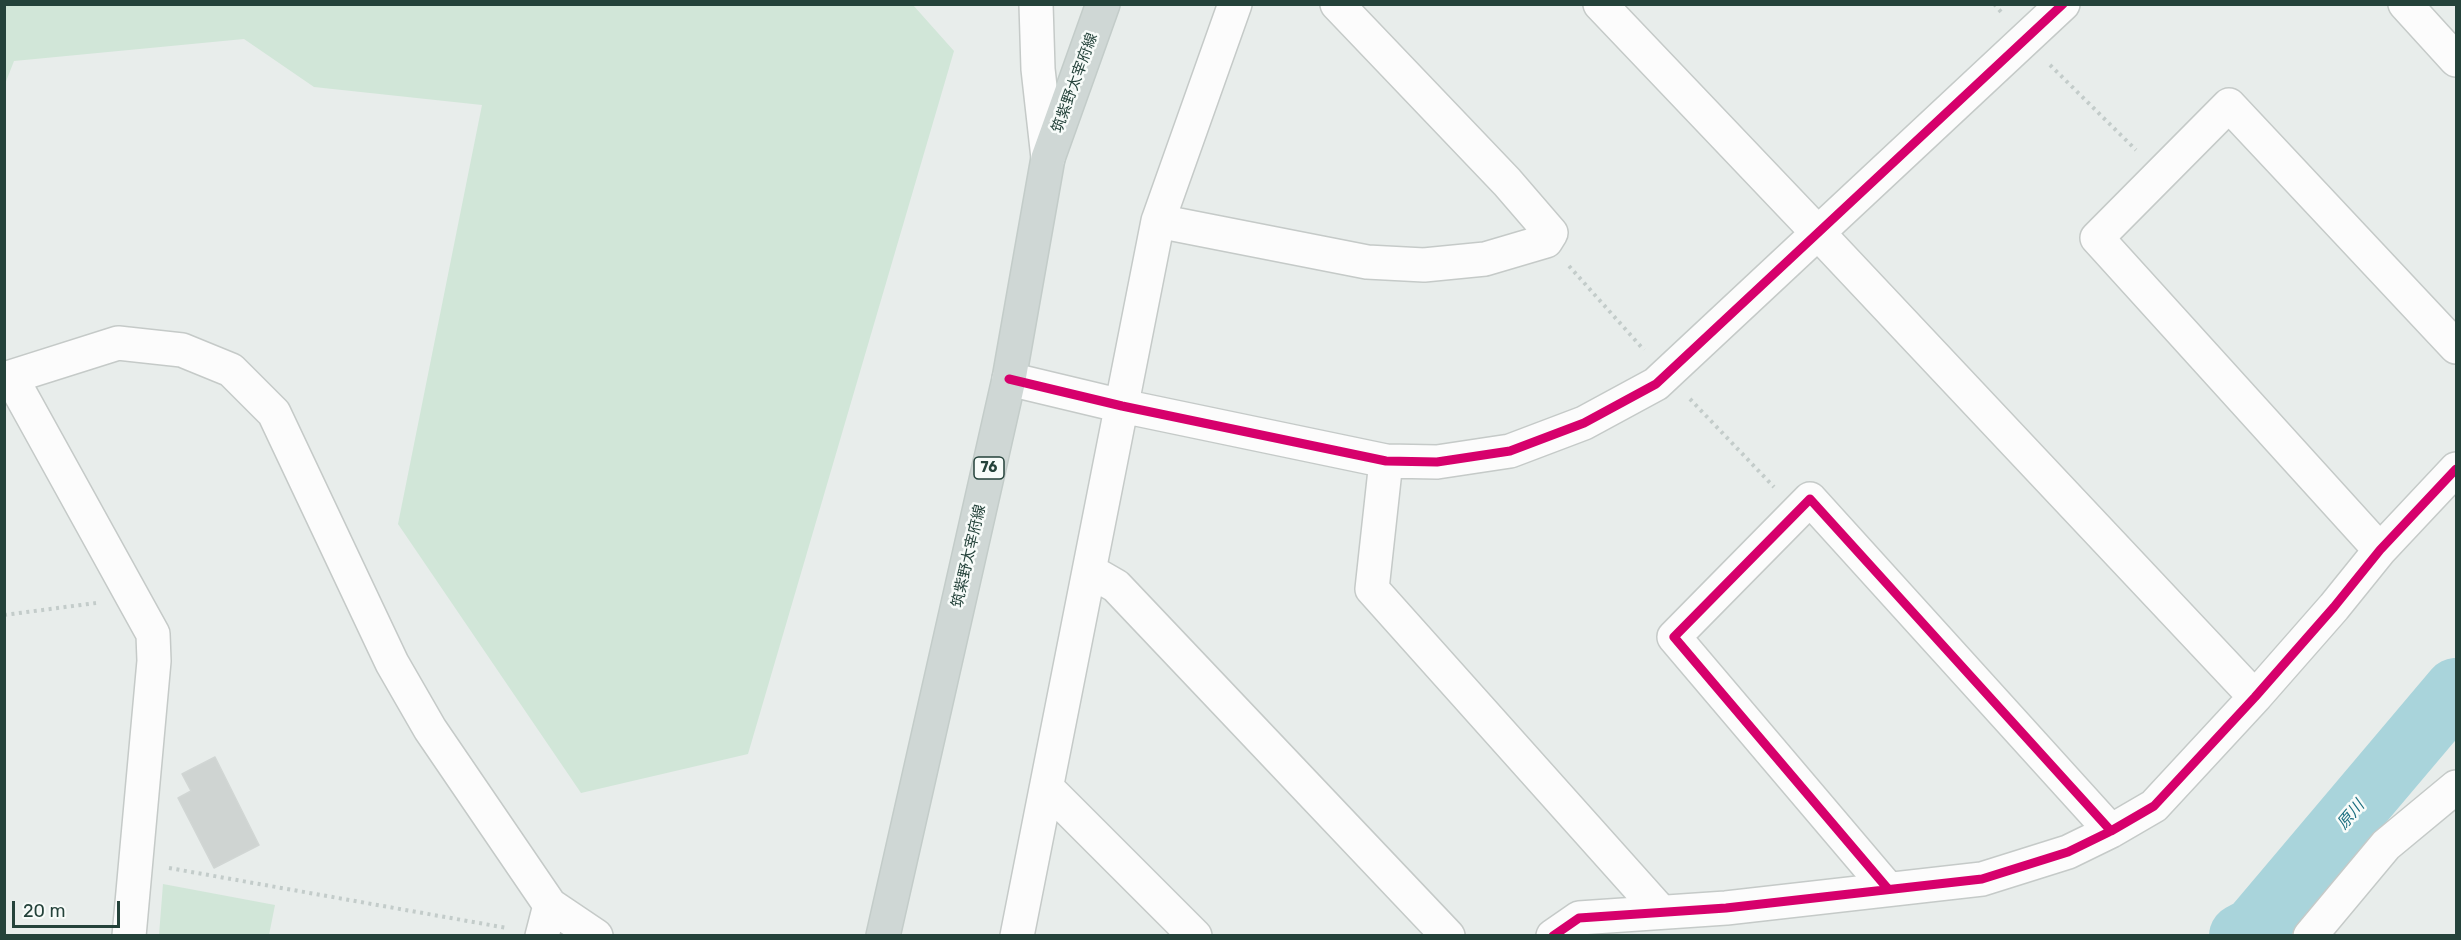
<!DOCTYPE html>
<meta charset="utf-8">
<style>
body{margin:0}
#map{position:relative;width:2461px;height:940px;overflow:hidden;background:#e8edeb;font-family:Rubik,sans-serif}
canvas{display:block}
.frame{position:absolute;inset:0;border:6px solid #24423a;pointer-events:none}
.scale{position:absolute;left:12px;top:901px;width:108px;height:27px;box-sizing:border-box;border:3px solid #24423a;border-top:0;padding-left:8px;font-size:18px;line-height:21px;white-space:nowrap;color:#24423a;-webkit-text-stroke:4px #f7fbf9;paint-order:stroke}
</style>
<div id="map">
<canvas width="2461" height="940"></canvas>
<div class="frame"></div>
<div class="scale">20 m</div>
</div>
<script>
const c = document.querySelector('canvas').getContext('2d');
c.lineJoin = 'round';
function fill(path, color) { c.fillStyle = color; c.fill(path, 'evenodd'); }
function stroke(path, color, width, dash) { c.strokeStyle = color; c.lineWidth = width; c.lineCap = dash ? 'butt' : 'round'; c.setLineDash(dash || []); c.stroke(path); }
function label(font, color, halo, rows, align = 'center') {
  c.font = font + ' Rubik,"Noto Sans JP",sans-serif'; c.lineWidth = 5; c.setLineDash([]); c.textBaseline = 'middle'; c.strokeStyle = halo; c.fillStyle = color; for (const [text, x, y, turn = 0] of rows) {
    c.save(); c.translate(x, y); c.rotate((+turn || 0) * Math.PI / 180); c.textAlign = isNaN(turn) ? turn : align; if (halo) c.strokeText(text, 0, 0); c.fillText(text, 0, 0); c.restore();
  }
}
const green = new Path2D(`
 M 5,4 L 913,5 L 954,51 L 748,754 L 581,793 L 398,524 L 482,105 L 314,87 L 244,39 L 14,61 L 5,84 Z
 M 163,884 L 275,905 L 269,935 L 159,935 Z`);
const river = new Path2D(`
 M 2241,936 L 2254,929 L 2456,690`);
const building = new Path2D(`
 M 215,757 L 259,845 L 214,868 L 178,798 L 191,791 L 182,774 Z`);
const path = new Path2D(`
 M 1994,4 L 2002,13
 M 2050,65 L 2136,150
 M 1569,266 L 1644,350
 M 1690,399 L 1774,487
 M 4,615 L 96,603
 M 169,868 L 507,928`);
const minor = new Path2D(`
 M 1036,4 L 1038,69 L 1048,158
 M 1600,4 L 1819,234 L 2255,697
 M 2405,4 L 2456,60
 M 1158,221 L 1367,262 L 1424,265 L 1485,259 L 1546,241 L 1551,233 L 1507,182 L 1337,4
 M 11,377 L 153,634 L 154,661 L 129,936
 M 4,379 L 118,343 L 182,350 L 231,370 L 274,413 L 392,663 L 430,729 L 550,905 L 596,936
 M 1009,379 L 1122,406 L 1386,461 L 1437,462 L 1510,451 L 1584,423 L 1656,384 L 2063,4
 M 1386,461 L 1372,589 L 1661,912
 M 2380,550 L 2097,238 L 2229,105 L 2456,347
 M 1090,571 L 1116,586 L 1448,936
 M 1047,788 L 1195,936
 M 1888,889 L 1674,637 L 1810,499 L 2111,831
 M 542,936 L 550,905
 M 1017,936 L 1158,221 L 1235,4
 M 1553,936 L 1579,918 L 1726,908 L 1982,879 L 2068,852 L 2111,831 L 2154,806 L 2255,697 L 2334,607 L 2380,550 L 2456,469
 M 2310,936 L 2386,845 L 2456,787`);
const major = new Path2D(`
 M 883,936 L 1009,379 L 1048,158 L 1103,4`);
const cycleway = new Path2D(`
 M 1009,379 L 1122,406 L 1386,461 L 1437,462 L 1510,451 L 1584,423 L 1656,384 L 2063,4
 M 1888,889 L 1674,637 L 1810,499 L 2111,831
 M 1553,936 L 1579,918 L 1726,908 L 1982,879 L 2068,852 L 2111,831 L 2154,806 L 2255,697 L 2334,607 L 2380,550 L 2456,469`);
const shields = [
 [989,468,30]
];
const shieldNames = [
 ["76",989,468]
];
const streetNames = [
 ["筑紫野太宰府線",1075,83,-70],
 ["筑紫野太宰府線",969,556,-77]
];
const waterNames = [
 ["原川",2351,815,-50]
];
fill(green, '#d1e6d8');
stroke(river, '#a9d4db', 64);
fill(building, '#cfd4d2');
stroke(building, '#d1d6d4', 1.5);
stroke(minor, '#c5cac8', 36);
stroke(major, '#c3ccc9', 36);
stroke(path, '#c3ccca', 4, [3, 4.5]);
stroke(minor, '#fcfcfc', 33);
stroke(major, '#cfd7d5', 33);
stroke(cycleway, '#d6006c', 9);
for (const [x, y, w] of shields) { const box = new Path2D(); box.roundRect(x - w / 2, y - 11, w, 22, 4.5); c.fillStyle = '#f7fbf9'; c.fill(box); stroke(box, '#24423a', 1.5); }
label('bold 14px', '#24423a', null, shieldNames);
label('15px', '#24423a', '#f7fbf9', streetNames);
label('italic 16px', '#1c6f80', '#f7fbf9', waterNames);
</script>
